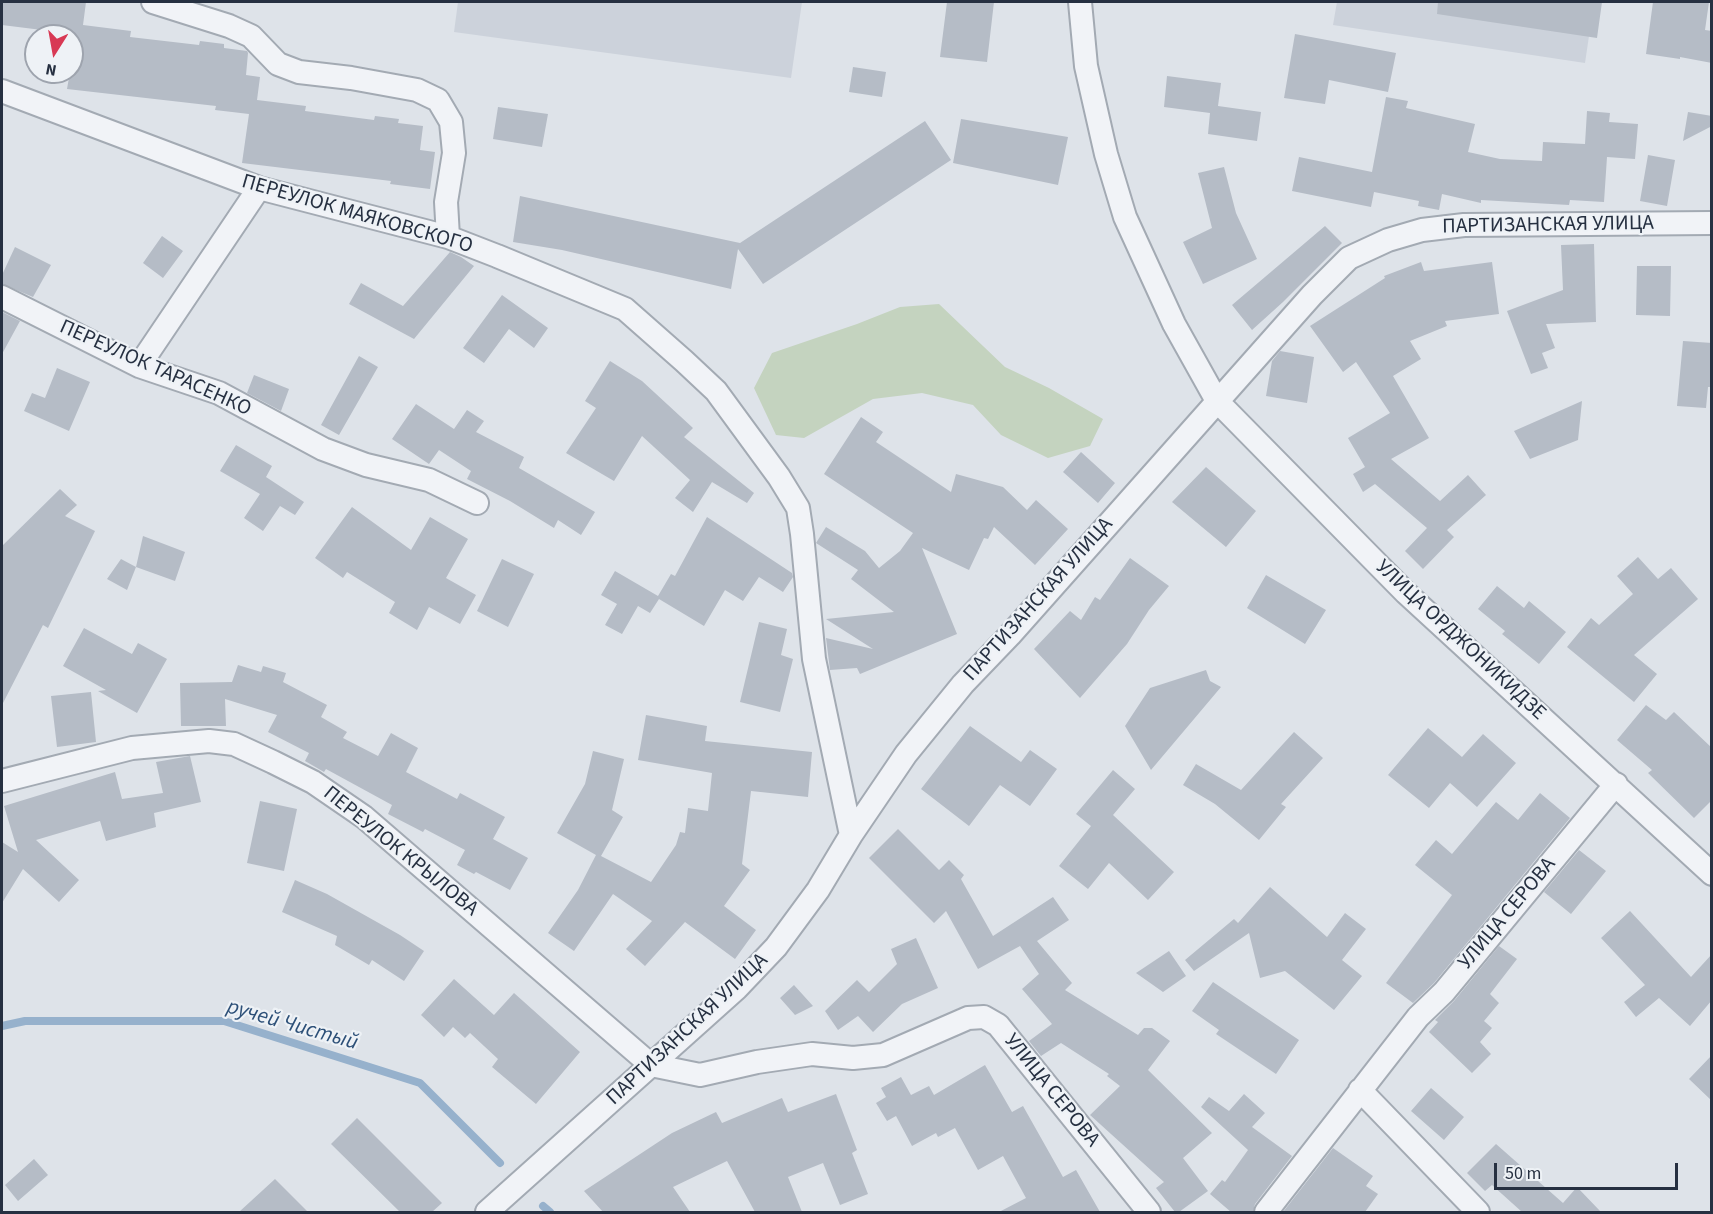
<!DOCTYPE html>
<meta charset="utf-8">
<style>
body{margin:0}
#map{position:relative;width:1713px;height:1214px;overflow:hidden;background:#dee3e9;font-family:"Source Sans 3",sans-serif}
canvas{display:block}
.frame{position:absolute;inset:0;border:3px solid #263041;pointer-events:none}
.north{position:absolute;left:24px;top:24px;width:60px;height:60px;box-sizing:border-box;background:#eef2f6;border:2px solid #9ea4ae;border-radius:50%;rotate:191deg;font-size:16px;font-weight:700;line-height:24px;text-align:center;color:#263041}
.north::after{content:'';display:block;margin:auto;width:21px;height:27px;background:#d83954;clip-path:polygon(50% 0,100% 100%,50% 72%,0 100%)}
.scale{position:absolute;left:1494px;top:1163px;width:184px;height:27px;box-sizing:border-box;border:3px solid #263041;border-top:0;padding-left:8px;font-size:18px;line-height:21px;white-space:nowrap;color:#263041;-webkit-text-stroke:4px #eef2f6;paint-order:stroke}
</style>
<div id="map">
<canvas width="1713" height="1214"></canvas>
<div class="frame"></div>
<div class="north">N</div>
<div class="scale">50 m</div>
</div>
<script>
const c = document.querySelector('canvas').getContext('2d');
c.lineJoin = 'round';
function fill(path, color) { c.fillStyle = color; c.fill(path, 'evenodd'); }
function stroke(path, color, width, dash) { c.strokeStyle = color; c.lineWidth = width; c.lineCap = dash ? 'butt' : 'round'; c.setLineDash(dash || []); c.stroke(path); }
function label(font, color, halo, rows, align = 'center') {
  c.font = font + ' "Source Sans 3",sans-serif'; c.lineWidth = 4.5; c.setLineDash([]); c.textBaseline = 'middle'; c.strokeStyle = halo; c.fillStyle = color; for (const [text, x, y, turn = 0] of rows) {
    c.save(); c.translate(x, y); c.rotate((+turn || 0) * Math.PI / 180); c.textAlign = isNaN(turn) ? turn : align; if (halo) c.strokeText(text, 0, 0); c.fillText(text, 0, 0); c.restore();
  }
}
const built = new Path2D(`
 M 458,2 L 802,2 L 791,78 L 454,32 Z
 M 1337,2 L 1594,2 L 1585,63 L 1333,25 Z`);
const green = new Path2D(`
 M 939,304 L 1005,367 L 1049,388 L 1103,419 L 1090,446 L 1048,458 L 1001,435 L 973,405 L 922,393 L 873,399 L 804,438 L 776,435 L 754,388 L 772,353 L 857,324 L 900,307 Z`);
const stream = new Path2D(`
 M 2,1026 L 25,1021 L 224,1021 L 420,1083 L 500,1163
 M 543,1206 L 550,1212`);
const building = new Path2D(`
 M 2,2 L 86,2 L 83,25 L 131,31 L 130,37 L 199,45 L 200,41 L 224,44 L 224,48 L 247,51 L 248,53 L 246,75 L 260,77 L 257,100 L 306,106 L 305,111 L 374,120 L 375,116 L 399,119 L 398,123 L 423,126 L 420,150 L 435,152 L 430,189 L 390,184 L 391,181 L 242,163 L 249,114 L 215,110 L 216,106 L 67,89 L 70,72 L 72,72 L 74,38 L 72,36 L 41,34 L 42,30 L 2,25 Z
 M 947,2 L 994,2 L 987,62 L 940,57 Z
 M 1438,2 L 1602,2 L 1597,38 L 1437,14 Z
 M 1653,2 L 1709,2 L 1705,30 L 1712,31 L 1712,63 L 1680,57 L 1680,59 L 1646,54 Z
 M 1295,34 L 1396,53 L 1388,92 L 1329,80 L 1325,104 L 1284,98 Z
 M 853,67 L 886,72 L 882,97 L 849,92 Z
 M 1167,76 L 1221,83 L 1218,106 L 1261,112 L 1257,141 L 1208,134 L 1210,113 L 1164,107 Z
 M 1386,97 L 1408,101 L 1406,108 L 1475,124 L 1468,152 L 1500,159 L 1542,161 L 1543,142 L 1585,144 L 1587,111 L 1610,113 L 1609,122 L 1638,124 L 1635,159 L 1607,157 L 1604,202 L 1570,200 L 1569,205 L 1481,200 L 1481,203 L 1442,194 L 1439,210 L 1418,206 L 1419,201 L 1374,192 L 1371,207 L 1292,191 L 1299,157 L 1372,172 Z
 M 498,107 L 548,114 L 542,147 L 493,139 Z
 M 1688,112 L 1712,116 L 1712,126 L 1683,141 Z
 M 961,119 L 1068,137 L 1058,185 L 953,163 Z
 M 925,121 L 951,160 L 763,284 L 738,249 L 731,289 L 562,250 L 513,242 L 520,196 L 740,243 Z
 M 1648,155 L 1675,160 L 1667,206 L 1640,201 Z
 M 1224,167 L 1236,213 L 1257,259 L 1203,284 L 1183,242 L 1212,228 L 1198,173 Z
 M 1325,226 L 1342,243 L 1283,302 L 1252,330 L 1232,305 Z
 M 162,236 L 183,251 L 163,278 L 143,263 Z
 M 1594,244 L 1596,322 L 1546,324 L 1555,348 L 1542,353 L 1548,368 L 1531,374 L 1507,311 L 1563,290 L 1561,245 Z
 M 15,247 L 51,265 L 33,297 L 2,284 L 2,275 Z
 M 450,252 L 461,257 L 474,266 L 414,339 L 349,304 L 361,283 L 403,306 Z
 M 1421,262 L 1424,271 L 1492,262 L 1499,314 L 1445,321 L 1447,326 L 1410,341 L 1421,359 L 1393,376 L 1429,438 L 1391,459 L 1440,501 L 1468,475 L 1486,495 L 1447,530 L 1454,537 L 1423,569 L 1405,551 L 1427,528 L 1375,484 L 1363,492 L 1353,474 L 1365,467 L 1348,438 L 1390,413 L 1356,362 L 1343,372 L 1310,326 L 1385,278 L 1384,276 Z
 M 1637,266 L 1671,266 L 1670,316 L 1636,315 Z
 M 502,295 L 548,328 L 534,348 L 509,329 L 484,363 L 463,348 Z
 M 2,312 L 20,321 L 2,354 Z
 M 1683,341 L 1712,343 L 1710,363 L 1712,363 L 1712,387 L 1708,387 L 1706,408 L 1677,406 Z
 M 1280,351 L 1314,357 L 1307,403 L 1266,396 L 1272,361 Z
 M 359,356 L 378,367 L 339,435 L 321,425 Z
 M 610,361 L 642,381 L 693,428 L 684,437 L 754,493 L 747,503 L 712,482 L 693,512 L 675,498 L 690,480 L 642,436 L 614,481 L 566,453 L 596,408 L 585,401 Z
 M 57,368 L 90,382 L 69,431 L 24,411 L 32,393 L 45,398 Z
 M 254,375 L 289,389 L 281,411 L 247,393 Z
 M 1582,401 L 1578,440 L 1530,459 L 1514,431 Z
 M 416,404 L 454,429 L 467,410 L 484,421 L 476,432 L 524,457 L 519,468 L 595,512 L 581,535 L 558,520 L 554,528 L 510,501 L 467,479 L 471,471 L 439,450 L 429,464 L 392,439 Z
 M 861,417 L 883,432 L 876,442 L 951,492 L 956,474 L 1003,487 L 1027,510 L 1036,500 L 1068,529 L 1035,565 L 994,527 L 988,539 L 984,538 L 969,570 L 922,548 L 957,634 L 860,674 L 857,668 L 830,670 L 826,638 L 873,649 L 826,619 L 894,612 L 851,579 L 858,570 L 816,543 L 826,527 L 865,551 L 879,568 L 900,551 L 913,533 L 824,474 Z
 M 236,445 L 272,466 L 266,477 L 304,502 L 295,515 L 280,506 L 263,531 L 244,518 L 260,494 L 220,471 Z
 M 1081,452 L 1115,483 L 1098,503 L 1063,472 Z
 M 1206,467 L 1256,511 L 1226,547 L 1172,502 Z
 M 60,489 L 77,505 L 65,516 L 95,531 L 48,628 L 43,625 L 2,705 L 2,546 Z
 M 352,507 L 411,550 L 430,517 L 468,539 L 446,578 L 476,595 L 460,624 L 429,607 L 417,630 L 389,613 L 395,602 L 347,572 L 343,578 L 315,558 Z
 M 707,517 L 792,573 L 793,577 L 783,592 L 759,577 L 743,601 L 725,590 L 704,626 L 659,599 L 650,613 L 638,606 L 622,634 L 605,625 L 617,604 L 601,595 L 615,571 L 658,596 L 671,574 L 675,576 Z
 M 143,536 L 185,552 L 175,581 L 136,567 Z
 M 1638,557 L 1658,579 L 1671,568 L 1698,599 L 1634,655 L 1657,674 L 1634,702 L 1567,647 L 1591,618 L 1599,625 L 1633,594 L 1617,576 Z
 M 1130,558 L 1169,586 L 1149,610 L 1127,644 L 1080,698 L 1034,649 L 1070,611 L 1081,620 L 1095,597 L 1100,600 Z
 M 121,559 L 136,567 L 127,590 L 107,579 Z
 M 502,559 L 534,574 L 508,627 L 477,611 Z
 M 1266,575 L 1326,610 L 1305,644 L 1247,608 Z
 M 1497,586 L 1524,608 L 1529,601 L 1566,632 L 1539,664 L 1502,634 L 1505,631 L 1478,609 Z
 M 759,622 L 787,629 L 781,655 L 793,659 L 780,712 L 740,702 Z
 M 84,628 L 132,654 L 138,643 L 167,659 L 137,713 L 98,691 L 106,690 L 63,666 Z
 M 238,665 L 261,672 L 263,666 L 286,673 L 283,682 L 327,705 L 321,717 L 347,732 L 343,738 L 378,756 L 391,733 L 418,748 L 406,772 L 457,799 L 460,793 L 505,817 L 493,839 L 528,858 L 510,890 L 476,872 L 474,874 L 457,865 L 465,850 L 425,829 L 423,832 L 388,814 L 392,805 L 326,769 L 324,772 L 305,761 L 309,753 L 268,732 L 277,715 L 225,699 L 226,726 L 181,726 L 180,683 L 232,682 Z
 M 1206,670 L 1210,681 L 1221,687 L 1151,770 L 1125,726 L 1150,688 Z
 M 91,692 L 96,742 L 57,747 L 51,696 Z
 M 1646,705 L 1666,720 L 1674,712 L 1712,748 L 1712,800 L 1694,818 L 1648,773 L 1652,770 L 1617,740 Z
 M 646,715 L 707,726 L 705,741 L 812,752 L 808,797 L 751,791 L 742,864 L 750,870 L 724,906 L 756,930 L 735,959 L 685,922 L 645,966 L 626,949 L 652,921 L 613,894 L 574,951 L 548,933 L 578,890 L 596,855 L 557,833 L 585,784 L 593,751 L 624,759 L 612,810 L 623,817 L 601,856 L 651,882 L 676,845 L 680,832 L 685,833 L 688,808 L 708,811 L 712,773 L 638,760 Z
 M 970,726 L 1021,762 L 1030,750 L 1057,769 L 1030,806 L 1000,785 L 969,826 L 921,789 Z
 M 1428,728 L 1462,757 L 1483,734 L 1516,763 L 1477,807 L 1450,783 L 1429,808 L 1388,775 Z
 M 1294,732 L 1323,758 L 1281,804 L 1286,807 L 1259,840 L 1215,804 L 1183,785 L 1196,764 L 1241,790 Z
 M 190,756 L 201,802 L 154,813 L 156,827 L 106,841 L 100,821 L 36,840 L 79,880 L 59,902 L 23,869 L 2,903 L 2,842 L 18,852 L 4,806 L 115,772 L 122,799 L 163,793 L 156,762 Z
 M 1113,770 L 1135,789 L 1113,815 L 1174,872 L 1148,900 L 1109,863 L 1088,889 L 1059,866 L 1091,826 L 1076,814 Z
 M 1540,793 L 1570,818 L 1434,983 L 1413,1003 L 1386,983 L 1452,895 L 1415,865 L 1436,840 L 1452,854 L 1496,802 L 1518,820 Z
 M 260,801 L 297,809 L 284,871 L 247,863 Z
 M 898,829 L 939,870 L 949,860 L 964,875 L 961,879 L 993,936 L 1053,897 L 1069,920 L 1037,941 L 1072,983 L 1065,990 L 1138,1035 L 1144,1028 L 1152,1028 L 1170,1041 L 1148,1070 L 1212,1133 L 1183,1158 L 1208,1191 L 1179,1212 L 1175,1212 L 1156,1188 L 1164,1182 L 1090,1115 L 1120,1086 L 1107,1076 L 1109,1074 L 1061,1043 L 1041,1056 L 1029,1041 L 1052,1024 L 1022,989 L 1039,974 L 1020,946 L 978,969 L 946,911 L 934,923 L 869,858 Z
 M 1579,850 L 1606,871 L 1571,914 L 1544,892 Z
 M 295,880 L 327,894 L 400,935 L 424,951 L 404,981 L 372,960 L 369,965 L 335,945 L 337,936 L 282,912 Z
 M 1270,887 L 1327,937 L 1345,913 L 1366,929 L 1342,960 L 1362,976 L 1334,1010 L 1285,971 L 1260,978 L 1249,933 L 1194,971 L 1185,960 L 1234,919 L 1238,923 Z
 M 1630,911 L 1691,977 L 1712,954 L 1712,1000 L 1690,1026 L 1659,998 L 1636,1017 L 1624,1002 L 1645,985 L 1601,938 Z
 M 916,938 L 938,988 L 902,1004 L 873,1032 L 858,1016 L 838,1030 L 825,1011 L 857,980 L 869,992 L 897,964 L 891,949 Z
 M 1499,946 L 1517,959 L 1490,994 L 1499,1003 L 1484,1021 L 1492,1028 L 1480,1042 L 1491,1054 L 1472,1073 L 1429,1032 L 1438,1022 L 1435,1020 L 1454,1001 Z
 M 1169,951 L 1186,976 L 1163,992 L 1136,973 Z
 M 454,979 L 494,1015 L 514,993 L 580,1052 L 536,1104 L 492,1067 L 498,1059 L 470,1033 L 465,1038 L 453,1027 L 444,1037 L 421,1015 Z
 M 1213,982 L 1299,1040 L 1276,1074 L 1216,1034 L 1219,1030 L 1192,1011 Z
 M 794,985 L 813,1006 L 795,1015 L 780,998 Z
 M 1712,1055 L 1712,1101 L 1689,1079 Z
 M 985,1065 L 1012,1112 L 1023,1106 L 1063,1177 L 1076,1170 L 1100,1212 L 999,1212 L 1026,1198 L 1003,1156 L 978,1170 L 955,1128 L 938,1137 L 936,1133 L 912,1146 L 896,1116 L 887,1121 L 876,1103 L 886,1097 L 881,1088 L 901,1077 L 911,1095 L 929,1086 L 934,1095 Z
 M 1431,1088 L 1464,1117 L 1444,1140 L 1411,1111 Z
 M 836,1094 L 857,1150 L 852,1153 L 868,1194 L 840,1205 L 823,1163 L 788,1177 L 802,1212 L 755,1212 L 727,1161 L 673,1187 L 690,1212 L 603,1212 L 584,1191 L 672,1133 L 716,1112 L 722,1123 L 782,1098 L 788,1112 Z
 M 1244,1094 L 1265,1113 L 1252,1127 L 1292,1156 L 1255,1204 L 1253,1212 L 1231,1212 L 1210,1194 L 1222,1180 L 1225,1182 L 1248,1150 L 1201,1107 L 1209,1097 L 1229,1111 Z
 M 357,1118 L 442,1203 L 432,1212 L 400,1212 L 331,1144 Z
 M 1496,1144 L 1563,1203 L 1577,1187 L 1601,1212 L 1522,1212 L 1492,1185 L 1485,1191 L 1467,1173 Z
 M 1333,1148 L 1373,1176 L 1366,1186 L 1378,1194 L 1365,1212 L 1283,1212 Z
 M 34,1159 L 48,1175 L 18,1201 L 5,1185 Z
 M 275,1179 L 308,1212 L 239,1212 Z`);
const minor = new Path2D(`
 M 153,2 L 229,26 L 251,36 L 278,64 L 299,72 L 351,78 L 417,90 L 438,100 L 451,122 L 454,153 L 446,202 L 448,237
 M 1080,2 L 1086,66 L 1106,154 L 1125,217 L 1174,324 L 1217,401 L 1406,593 L 1712,874
 M 2,91 L 259,188 L 448,237 L 497,256 L 625,309 L 684,361 L 716,391 L 779,477 L 798,508 L 802,534 L 814,659 L 851,835
 M 2,297 L 139,366 L 219,393 L 323,449 L 366,465 L 429,480 L 477,503
 M 139,366 L 259,188
 M 2,781 L 132,748 L 209,741 L 234,744 L 273,762 L 313,782 L 364,817 L 651,1065 L 700,1075 L 757,1062 L 812,1054 L 853,1058 L 883,1055 L 968,1018 L 984,1017 L 998,1025 L 1149,1212
 M 1360,1090 L 1478,1212
 M 487,1212 L 737,988 L 776,947 L 818,890 L 851,835 L 906,754 L 963,684 L 1010,635 L 1312,295 L 1349,258 L 1388,240 L 1422,230 L 1464,225 L 1712,223
 M 1266,1212 L 1418,1017 L 1444,992 L 1616,784`);
const streetNames = [
 ["ПЕРЕУЛОК МАЯКОВСКОГО",357,215,16],
 ["ПАРТИЗАНСКАЯ УЛИЦА",1548,226,-1],
 ["ПЕРЕУЛОК ТАРАСЕНКО",155,369,24],
 ["ПАРТИЗАНСКАЯ УЛИЦА",1039,600,-48],
 ["УЛИЦА ОРДЖОНИКИДЗЕ",1460,641,43],
 ["ПЕРЕУЛОК КРЫЛОВА",400,852,39],
 ["УЛИЦА СЕРОВА",1508,914,-50],
 ["ПАРТИЗАНСКАЯ УЛИЦА",688,1030,-43],
 ["УЛИЦА СЕРОВА",1051,1091,51]
];
const waterNames = [
 ["ручей Чистый",292,1026,16]
];
fill(built, '#ccd2db');
fill(green, '#c4d3bf');
stroke(stream, '#96b1cc', 8);
fill(building, '#b5bcc6');
stroke(minor, '#a3aab3', 26);
stroke(minor, '#f1f3f7', 22);
label('21px', '#263041', '#eef2f6', streetNames);
label('italic 22px', '#2d5078', '#eef2f6', waterNames);
</script>
